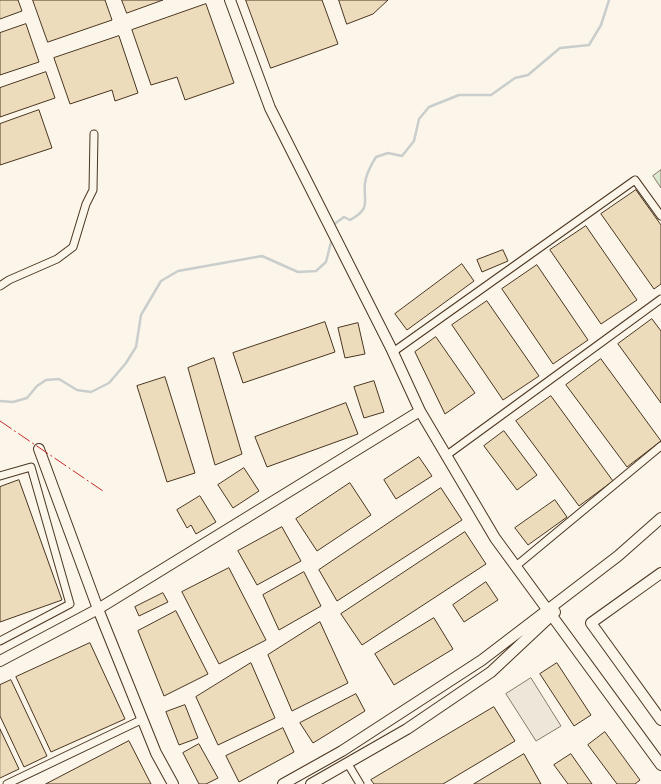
<!DOCTYPE html>
<style>
body{margin:0}
canvas{display:block;background:#fbf6e9}
</style>
<canvas width="661" height="784"></canvas>
<script>
const c = document.querySelector('canvas').getContext('2d');
c.lineJoin = 'round';
function fill(path, color) { c.fillStyle = color; c.fill(path, 'evenodd'); }
function stroke(path, color, width, dash) { c.strokeStyle = color; c.lineWidth = width; c.lineCap = dash ? 'butt' : 'round'; c.setLineDash(dash || []); c.stroke(path); }
const green = new Path2D(`
 M 661,170 L 661,188 L 653,176 Z`);
const parking = new Path2D(`
 M 531,678 L 561,726 L 536,741 L 506,694 Z`);
const stream = new Path2D(`
 M 333,227 L 333,225 L 344,217 L 350,220 C 372,208 363,202 365,183 C 366,174 371,165 376,157 L 388,153 L 402,156 L 414,141 L 419,119 L 429,107 L 459,95 L 491,95 L 515,78 L 528,75 L 560,48 L 589,45 L 601,25 L 609,0
 M 0,401 L 13,402 L 27,398 L 37,386 L 46,380 L 59,379 L 77,390 L 91,392 L 109,383 L 126,363 L 136,347 L 141,315 L 161,281 L 178,271 L 262,256 L 298,272 L 316,271 L 326,262 L 332,238`);
const building = new Path2D(`
 M 0,0 L 18,0 L 22,11 L 0,19 Z
 M 33,0 L 105,0 L 112,20 L 48,42 Z
 M 122,0 L 163,0 L 127,13 Z
 M 246,0 L 322,0 L 338,44 L 271,68 Z
 M 339,0 L 388,0 L 373,14 L 347,24 Z
 M 206,4 L 234,83 L 185,100 L 177,77 L 151,85 L 132,30 Z
 M 26,24 L 39,62 L 0,75 L 0,33 Z
 M 119,36 L 138,93 L 115,101 L 112,90 L 70,104 L 54,58 Z
 M 46,72 L 55,98 L 0,117 L 0,88 Z
 M 39,110 L 52,148 L 0,165 L 0,124 Z
 M 636,190 L 661,225 L 661,284 L 654,289 L 601,214 Z
 M 586,226 L 637,300 L 601,324 L 550,250 Z
 M 503,250 L 508,261 L 482,272 L 477,260 Z
 M 462,264 L 474,281 L 407,330 L 395,314 Z
 M 537,265 L 588,340 L 553,364 L 502,289 Z
 M 487,301 L 539,376 L 503,400 L 452,325 Z
 M 652,319 L 661,331 L 661,403 L 618,344 Z
 M 325,322 L 335,352 L 243,383 L 233,353 Z
 M 358,323 L 365,354 L 345,358 L 338,328 Z
 M 436,337 L 475,393 L 445,414 L 415,352 Z
 M 214,358 L 242,454 L 215,465 L 188,368 Z
 M 601,359 L 661,441 L 627,467 L 566,385 Z
 M 165,377 L 195,473 L 167,482 L 137,386 Z
 M 374,381 L 384,412 L 364,418 L 354,387 Z
 M 551,396 L 613,481 L 579,506 L 516,421 Z
 M 346,403 L 358,434 L 267,467 L 255,437 Z
 M 504,431 L 537,475 L 517,490 L 484,446 Z
 M 419,457 L 432,476 L 396,499 L 384,480 Z
 M 244,468 L 259,491 L 233,508 L 218,485 Z
 M 19,480 L 62,600 L 0,622 L 0,487 Z
 M 350,483 L 371,515 L 317,551 L 296,519 Z
 M 441,488 L 462,520 L 337,601 L 319,570 Z
 M 200,496 L 216,522 L 196,534 L 191,525 L 187,528 L 177,510 Z
 M 555,500 L 567,517 L 528,545 L 515,528 Z
 M 282,527 L 301,561 L 257,585 L 238,551 Z
 M 465,532 L 486,564 L 362,645 L 341,614 Z
 M 229,568 L 266,640 L 219,664 L 182,592 Z
 M 304,572 L 321,606 L 279,630 L 263,595 Z
 M 486,582 L 498,600 L 464,622 L 453,605 Z
 M 163,593 L 168,602 L 139,616 L 135,607 Z
 M 176,611 L 208,674 L 164,696 L 138,631 Z
 M 434,618 L 453,649 L 394,685 L 375,654 Z
 M 320,622 L 348,683 L 292,711 L 268,655 Z
 M 90,643 L 125,719 L 51,752 L 16,677 Z
 M 251,663 L 275,718 L 218,745 L 196,697 Z
 M 557,663 L 591,715 L 574,726 L 540,674 Z
 M 11,680 L 47,756 L 24,767 L 0,716 L 0,685 Z
 M 356,694 L 365,711 L 313,743 L 300,723 Z
 M 185,705 L 198,738 L 179,745 L 166,712 Z
 M 494,707 L 515,741 L 443,784 L 374,784 L 371,780 Z
 M 283,728 L 294,752 L 239,782 L 226,756 Z
 M 0,729 L 19,769 L 0,778 Z
 M 605,732 L 640,780 L 635,784 L 617,784 L 588,745 Z
 M 129,741 L 151,784 L 46,784 Z
 M 199,744 L 218,778 L 206,784 L 199,784 L 183,753 Z
 M 524,754 L 541,784 L 474,784 Z
 M 571,754 L 592,784 L 568,784 L 554,765 Z`);
const street = new Path2D(`
 M 0,286 L 9,280 L 57,259 L 73,247 L 86,204 L 93,190 L 94,134
 M 393,352 L 635,180 L 661,216
 M 447,455 L 661,299
 M 0,476 L 31,467 L 70,604 L 0,641
 M 516,566 L 661,446
 M 348,764 L 360,784
 M 7,784 L 143,719`);
const secondary = new Path2D(`
 M 230,0 L 270,108 L 391,348 L 420,411 L 495,538 L 661,765
 M 39,449 L 98,609 L 156,753 L 173,784
 M 661,573 L 591,623 L 661,720
 M 0,661 L 98,609 L 420,411
 M 283,784 L 342,751 L 482,660 L 618,556 L 661,518
 M 311,784 L 407,729 L 491,672 L 555,612`);
const power = new Path2D(`
 M 0,421 L 103,491`);
fill(green, '#dce7d0');
stroke(green, '#887966', 1);
fill(parking, '#ede7d9');
stroke(parking, '#887966', 1);
stroke(stream, '#c9cecd', 2.5);
fill(building, '#ecdcbc');
stroke(building, '#4a3520', 1);
stroke(street, '#4a3520', 9);
stroke(secondary, '#4a3520', 12);
stroke(street, '#fbf6e9', 7);
stroke(secondary, '#fbf6e9', 10);
stroke(power, '#c62828', 1, [14, 3, 2, 3]);
</script>
